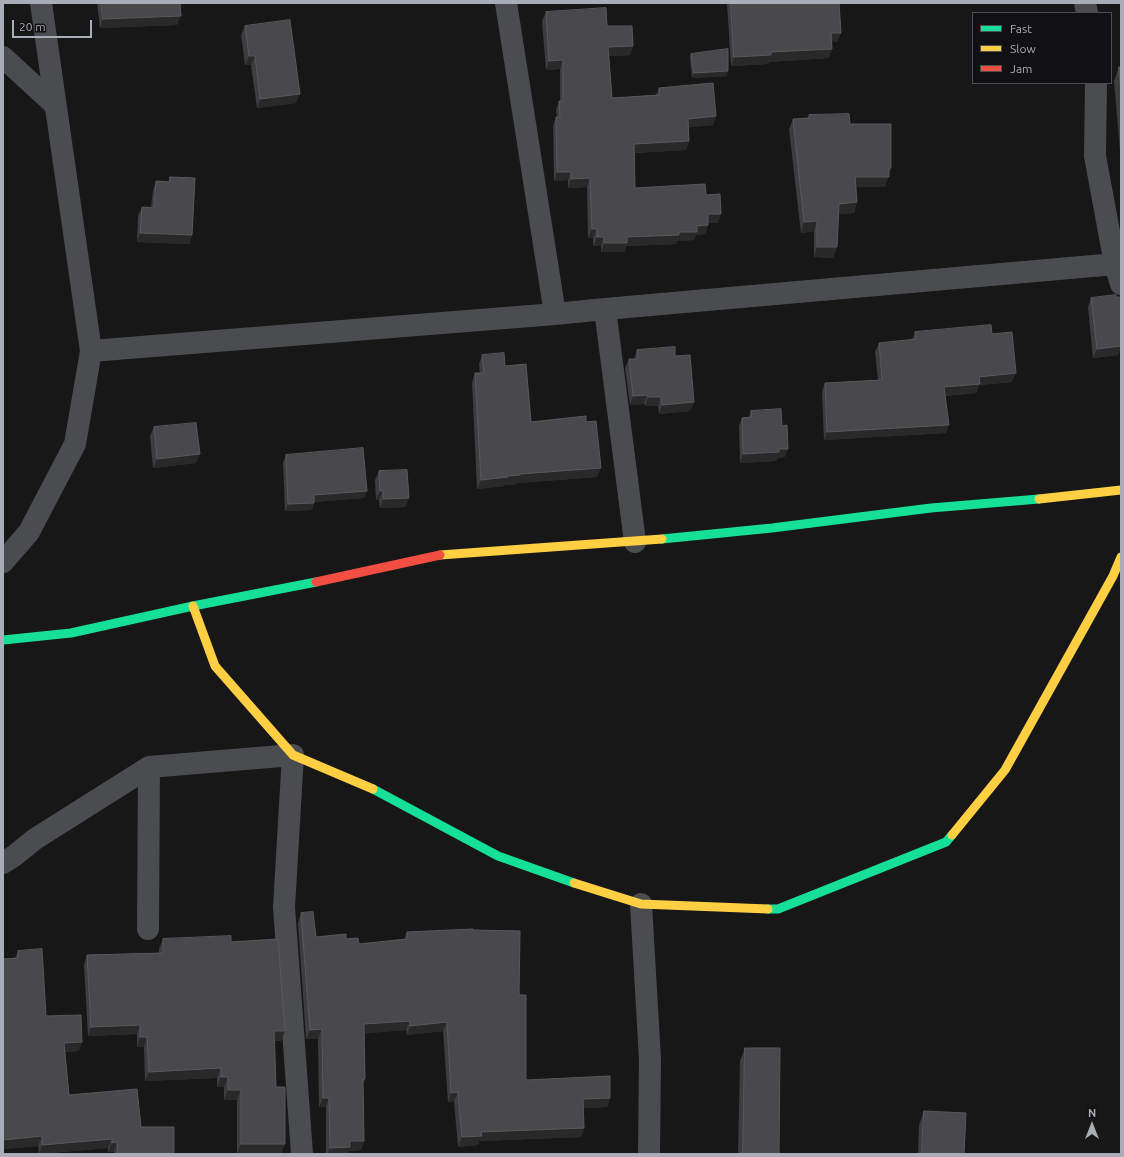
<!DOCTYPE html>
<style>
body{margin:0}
#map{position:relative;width:1124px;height:1157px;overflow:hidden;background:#171717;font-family:Ubuntu,sans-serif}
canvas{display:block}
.frame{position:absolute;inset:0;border:4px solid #a9adb7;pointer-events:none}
.legend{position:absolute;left:972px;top:12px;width:140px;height:72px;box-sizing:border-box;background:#111113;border:1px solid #4e4f55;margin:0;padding:5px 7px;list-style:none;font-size:12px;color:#a9adb7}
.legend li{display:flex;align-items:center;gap:8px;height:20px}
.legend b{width:20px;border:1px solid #4e4f55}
.north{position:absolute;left:1072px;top:1105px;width:40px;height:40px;-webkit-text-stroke:3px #111113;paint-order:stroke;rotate:0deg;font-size:11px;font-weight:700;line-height:16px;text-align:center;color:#a9adb7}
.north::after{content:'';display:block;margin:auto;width:14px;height:18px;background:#a9adb7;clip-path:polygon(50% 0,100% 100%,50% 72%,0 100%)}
.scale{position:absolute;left:12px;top:20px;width:80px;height:18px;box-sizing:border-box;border:2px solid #a9adb7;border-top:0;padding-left:5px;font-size:12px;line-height:14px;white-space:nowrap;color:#a9adb7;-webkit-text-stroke:3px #111113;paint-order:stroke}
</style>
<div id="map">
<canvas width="1124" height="1157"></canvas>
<div class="frame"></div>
<ul class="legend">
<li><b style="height:5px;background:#16e098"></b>Fast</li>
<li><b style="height:5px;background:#ffcf43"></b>Slow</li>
<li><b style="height:5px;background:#f24e42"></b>Jam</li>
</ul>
<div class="north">N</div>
<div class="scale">20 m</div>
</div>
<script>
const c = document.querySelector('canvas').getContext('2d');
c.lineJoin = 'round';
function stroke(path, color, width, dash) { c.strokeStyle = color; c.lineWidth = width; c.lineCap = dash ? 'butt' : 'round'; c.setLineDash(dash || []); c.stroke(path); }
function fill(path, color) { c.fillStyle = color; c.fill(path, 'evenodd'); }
const street = new Path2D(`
 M 506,3 L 555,314
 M 1085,3 L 1087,13
 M 3,57 L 55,105
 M 1096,83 L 1095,156 L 1115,264 L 1121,284
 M 605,309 L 1115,264
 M 91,351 L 555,314 L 605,309 L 635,542
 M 3,562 L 29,532 L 75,444 L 91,351 L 41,3
 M 3,863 L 14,856 L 35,839 L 149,767
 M 641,904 L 650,1059 L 649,1154
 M 148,929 L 149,767 L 293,755 L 284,907 L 302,1154`);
const fast = new Path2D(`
 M 662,539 L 772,528 L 931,508 L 1039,499
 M 3,640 L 71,633 L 193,606 L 316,582
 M 373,789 L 498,856 L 574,883
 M 768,909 L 778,909 L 946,842 L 952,835`);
const slow = new Path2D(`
 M 1039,499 L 1121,490
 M 440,555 L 662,539
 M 193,606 L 215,666 L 293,755 L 373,789
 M 952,835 L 1005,770 L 1113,576 L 1121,557
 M 574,883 L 641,904 L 768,909`);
const jam = new Path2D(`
 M 316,582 L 440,555`);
const wall = new Path2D(`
 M 97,3 L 180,3 L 177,25 L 100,28 Z
 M 728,3 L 839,3 L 841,33 L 837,42 L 832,42 L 829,58 L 769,62 L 768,64 L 731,66 L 727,4 Z
 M 546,12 L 607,26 L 633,46 L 630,55 L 609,56 L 612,98 L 656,95 L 659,88 L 716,116 L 713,125 L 688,127 L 689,141 L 686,150 L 635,153 L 635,188 L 706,195 L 718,223 L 708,223 L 708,225 L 705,234 L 696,235 L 694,240 L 677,241 L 676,244 L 626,246 L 624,252 L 601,252 L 601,245 L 593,246 L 593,238 L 588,238 L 587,187 L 568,188 L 568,180 L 554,181 L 553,126 L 556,117 L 557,117 L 556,110 L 559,101 L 560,101 L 560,69 L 546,70 L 542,21 Z
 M 245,26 L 296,103 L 257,108 L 251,65 L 245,65 L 241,35 Z
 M 691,54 L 727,76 L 692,78 L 690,58 Z
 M 1119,67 L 1121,67 L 1121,162 L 1114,81 Z
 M 809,115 L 850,124 L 891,168 L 885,187 L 856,187 L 857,202 L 854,213 L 839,214 L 837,247 L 833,258 L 814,257 L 814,231 L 801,233 L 789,129 L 793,119 L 808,118 Z
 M 170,177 L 192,235 L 189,244 L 137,242 L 138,216 L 142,207 L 151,208 L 153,190 L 156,181 L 168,182 Z
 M 1121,297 L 1121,347 L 1118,355 L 1093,358 L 1088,307 L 1091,298 Z
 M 915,332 L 992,334 L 1012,382 L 979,385 L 976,393 L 945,396 L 946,433 L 824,440 L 822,391 L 825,383 L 878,380 L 875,352 L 879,343 L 912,340 Z
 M 637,350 L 675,356 L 694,402 L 690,411 L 659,414 L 658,406 L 645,406 L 644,404 L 630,405 L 625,368 L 629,359 L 634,359 Z
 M 482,355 L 505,366 L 531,422 L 597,477 L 517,483 L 517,484 L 505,485 L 504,486 L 477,489 L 472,382 L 475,373 L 480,373 L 479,364 Z
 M 751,411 L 782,426 L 785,457 L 777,458 L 776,461 L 740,463 L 739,426 L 742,418 L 749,417 Z
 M 154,427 L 196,463 L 153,468 L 150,436 Z
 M 286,455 L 367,491 L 364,498 L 314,502 L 312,510 L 285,511 L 283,462 Z
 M 379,471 L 409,498 L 405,507 L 380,508 L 379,500 L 376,500 L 375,480 Z
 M 301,913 L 316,937 L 346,939 L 359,944 L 404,939 L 407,932 L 473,930 L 519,995 L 526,1080 L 610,1098 L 607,1107 L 583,1108 L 584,1128 L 581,1137 L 479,1141 L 478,1145 L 458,1147 L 454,1101 L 448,1102 L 443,1031 L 407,1035 L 406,1030 L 364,1033 L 365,1079 L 363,1083 L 364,1141 L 361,1150 L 349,1151 L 348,1154 L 326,1154 L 326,1107 L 319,1107 L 318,1039 L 306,1039 L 298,923 Z
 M 163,939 L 231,942 L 281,1041 L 275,1041 L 276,1087 L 285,1144 L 281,1153 L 237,1154 L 237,1100 L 224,1100 L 224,1087 L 217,1087 L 217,1078 L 145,1081 L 144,1047 L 137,1047 L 137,1034 L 88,1036 L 84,965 L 87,955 L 159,953 L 159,949 Z
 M 18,951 L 46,1016 L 79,1051 L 65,1052 L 69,1095 L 141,1127 L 173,1154 L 114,1154 L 114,1152 L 108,1152 L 108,1148 L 39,1154 L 38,1146 L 3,1149 L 3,959 L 15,958 Z
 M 745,1048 L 779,1154 L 738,1154 L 740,1061 Z
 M 924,1111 L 964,1154 L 918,1154 L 919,1125 Z`);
const shadedWall = new Path2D(`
 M 181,16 L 177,25 L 100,28 L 103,19 Z
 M 831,33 L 841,33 L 837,42 L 828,42 Z
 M 633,46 L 630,55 L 605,56 L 608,47 Z
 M 832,49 L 829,58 L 769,62 L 768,64 L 731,66 L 734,57 L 771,52 Z
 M 249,56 L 255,56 L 251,65 L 245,65 Z
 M 563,60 L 560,69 L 546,70 L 549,61 Z
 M 728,71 L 727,76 L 692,78 L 694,73 Z
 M 300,94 L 296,103 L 257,108 L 260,99 Z
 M 716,116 L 713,125 L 685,128 L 688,119 Z
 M 689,141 L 686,150 L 631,153 L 634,144 Z
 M 889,168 L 891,168 L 885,187 L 851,187 L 855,177 Z
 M 557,172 L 571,172 L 568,180 L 554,181 Z
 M 590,178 L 587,187 L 568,188 L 571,179 Z
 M 857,202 L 854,213 L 835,215 L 839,204 Z
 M 708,214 L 721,214 L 718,223 L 705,223 Z
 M 817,221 L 814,231 L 801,233 L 804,222 Z
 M 708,225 L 705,234 L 696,235 L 694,240 L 677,241 L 676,244 L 626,246 L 624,252 L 601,252 L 604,243 L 627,237 L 697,226 Z
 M 592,229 L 597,229 L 593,238 L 588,238 Z
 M 140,233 L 192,235 L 189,244 L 137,242 Z
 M 597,237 L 604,237 L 601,245 L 593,246 Z
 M 817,247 L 837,247 L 833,258 L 814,257 Z
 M 1121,346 L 1118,355 L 1093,358 L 1097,349 Z
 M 1016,373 L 1012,382 L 979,385 L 976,393 L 941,396 L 944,387 L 979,377 Z
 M 647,395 L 644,404 L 630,405 L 633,396 Z
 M 648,397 L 661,397 L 658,406 L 645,406 Z
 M 694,402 L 690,411 L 659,414 L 662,405 Z
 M 949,425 L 946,433 L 824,440 L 827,432 Z
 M 779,449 L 788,449 L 785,457 L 777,458 L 776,461 L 740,463 L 743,454 Z
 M 200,454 L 196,463 L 153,468 L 157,459 Z
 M 601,468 L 597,477 L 517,483 L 517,484 L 505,485 L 504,486 L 477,489 L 481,480 L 520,474 Z
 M 367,491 L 364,498 L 311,502 L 314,495 Z
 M 380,491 L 383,491 L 379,500 L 376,500 Z
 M 409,498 L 405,507 L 380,508 L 383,499 Z
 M 314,503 L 312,510 L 285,511 L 288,504 Z
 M 410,1021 L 406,1030 L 361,1034 L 364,1024 Z
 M 447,1022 L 443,1031 L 407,1035 L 410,1026 Z
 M 140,1025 L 137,1034 L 88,1036 L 91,1027 Z
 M 322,1029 L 318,1039 L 306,1039 L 310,1030 Z
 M 274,1031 L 285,1031 L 281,1041 L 271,1041 Z
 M 140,1037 L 147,1037 L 144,1047 L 137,1047 Z
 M 82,1042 L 79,1051 L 61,1052 L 64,1043 Z
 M 221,1068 L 217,1078 L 145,1081 L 149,1072 Z
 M 221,1077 L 228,1077 L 224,1087 L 217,1087 Z
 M 228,1090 L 241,1090 L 237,1100 L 224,1100 Z
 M 458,1092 L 454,1101 L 448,1102 L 451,1093 Z
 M 323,1098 L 329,1098 L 326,1107 L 319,1107 Z
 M 610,1098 L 607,1107 L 579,1108 L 583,1099 Z
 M 584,1128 L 581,1137 L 479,1141 L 478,1145 L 458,1147 L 462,1137 L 481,1132 Z
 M 42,1136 L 38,1146 L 3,1149 L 3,1140 Z
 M 112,1139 L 108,1148 L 39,1154 L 42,1145 Z
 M 350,1141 L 364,1141 L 361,1150 L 349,1151 L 348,1154 L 327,1154 L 330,1148 Z
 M 117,1142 L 114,1152 L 108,1152 L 112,1143 Z
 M 241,1144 L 285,1144 L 281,1153 L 237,1154 Z`);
const building = new Path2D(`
 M 101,3 L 180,3 L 181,16 L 103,19 Z
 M 731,3 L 839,3 L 841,33 L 831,33 L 832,49 L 771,52 L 771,55 L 734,57 Z
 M 606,8 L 607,26 L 632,26 L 633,46 L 608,47 L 612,98 L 660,95 L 659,88 L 713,83 L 716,116 L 688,119 L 689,141 L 634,144 L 635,188 L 705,184 L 706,195 L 720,194 L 721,214 L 708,214 L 708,225 L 697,226 L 697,232 L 679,232 L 679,235 L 627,237 L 627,243 L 604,243 L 604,237 L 597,237 L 597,229 L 592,229 L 590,178 L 571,179 L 571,172 L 557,172 L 556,117 L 560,117 L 559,101 L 563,101 L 563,60 L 549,61 L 546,12 Z
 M 290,20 L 300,94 L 260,99 L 255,56 L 249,56 L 245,26 Z
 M 728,49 L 728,71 L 694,73 L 691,54 Z
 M 1119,67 L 1121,67 L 1121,92 Z
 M 849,114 L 850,124 L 891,124 L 891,168 L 889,168 L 889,177 L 855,177 L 857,202 L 839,204 L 837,247 L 817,247 L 817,221 L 804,222 L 793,119 L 809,118 L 809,115 Z
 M 170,177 L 195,178 L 192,235 L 140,233 L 142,207 L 154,208 L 156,181 L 170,182 Z
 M 1116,295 L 1116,297 L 1121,297 L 1121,336 L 1120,337 L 1121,346 L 1097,349 L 1091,298 Z
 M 991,325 L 992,334 L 1012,332 L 1016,373 L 979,377 L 980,384 L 944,387 L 949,425 L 827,432 L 825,383 L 882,380 L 879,343 L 916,339 L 915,332 Z
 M 675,347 L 675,356 L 690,355 L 694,402 L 662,405 L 661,397 L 648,397 L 647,395 L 633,396 L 629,359 L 638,359 L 637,350 Z
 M 504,353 L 505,366 L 526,364 L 531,422 L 586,416 L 586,422 L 596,421 L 601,468 L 520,474 L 520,475 L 507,476 L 508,477 L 481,480 L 475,373 L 484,373 L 482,355 Z
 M 781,409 L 782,426 L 787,425 L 788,449 L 779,449 L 779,452 L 743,454 L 742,418 L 751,417 L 751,411 Z
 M 196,423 L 200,454 L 157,459 L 154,427 Z
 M 363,448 L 367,491 L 314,495 L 314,503 L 288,504 L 286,455 Z
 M 407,470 L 409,498 L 383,499 L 383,491 L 380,491 L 379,471 Z
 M 313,912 L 316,937 L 346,934 L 346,939 L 358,938 L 359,944 L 407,939 L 407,932 L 473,929 L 473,930 L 520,931 L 519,995 L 526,995 L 526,1080 L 610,1076 L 610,1098 L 583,1099 L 584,1128 L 481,1132 L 482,1136 L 462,1137 L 458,1092 L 451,1093 L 447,1022 L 410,1026 L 410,1021 L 364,1024 L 365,1079 L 363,1079 L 364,1141 L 350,1141 L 350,1147 L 330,1148 L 329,1098 L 323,1098 L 322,1029 L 310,1030 L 301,913 Z
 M 231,936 L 231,942 L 278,939 L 285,1031 L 274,1031 L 276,1087 L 285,1087 L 285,1144 L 241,1144 L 241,1090 L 228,1090 L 228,1077 L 221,1077 L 221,1068 L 149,1072 L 147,1037 L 140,1037 L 140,1025 L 91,1027 L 87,955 L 163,953 L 163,939 Z
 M 42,949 L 46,1016 L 81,1015 L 82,1042 L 64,1043 L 69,1095 L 137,1089 L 141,1127 L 174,1127 L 174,1154 L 118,1154 L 117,1142 L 112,1143 L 112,1139 L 42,1145 L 42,1136 L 3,1140 L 3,959 L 18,958 L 18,951 Z
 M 745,1048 L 780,1048 L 779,1154 L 743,1154 Z
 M 924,1111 L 966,1113 L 964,1154 L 922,1154 Z`);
stroke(street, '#4b4c4f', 22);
stroke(fast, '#16e098', 9);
stroke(slow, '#ffcf43', 9);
stroke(jam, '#f24e42', 9);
fill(wall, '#3d3d3f');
fill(shadedWall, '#29292a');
fill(building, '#49494c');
stroke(building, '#58595d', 1);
</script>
